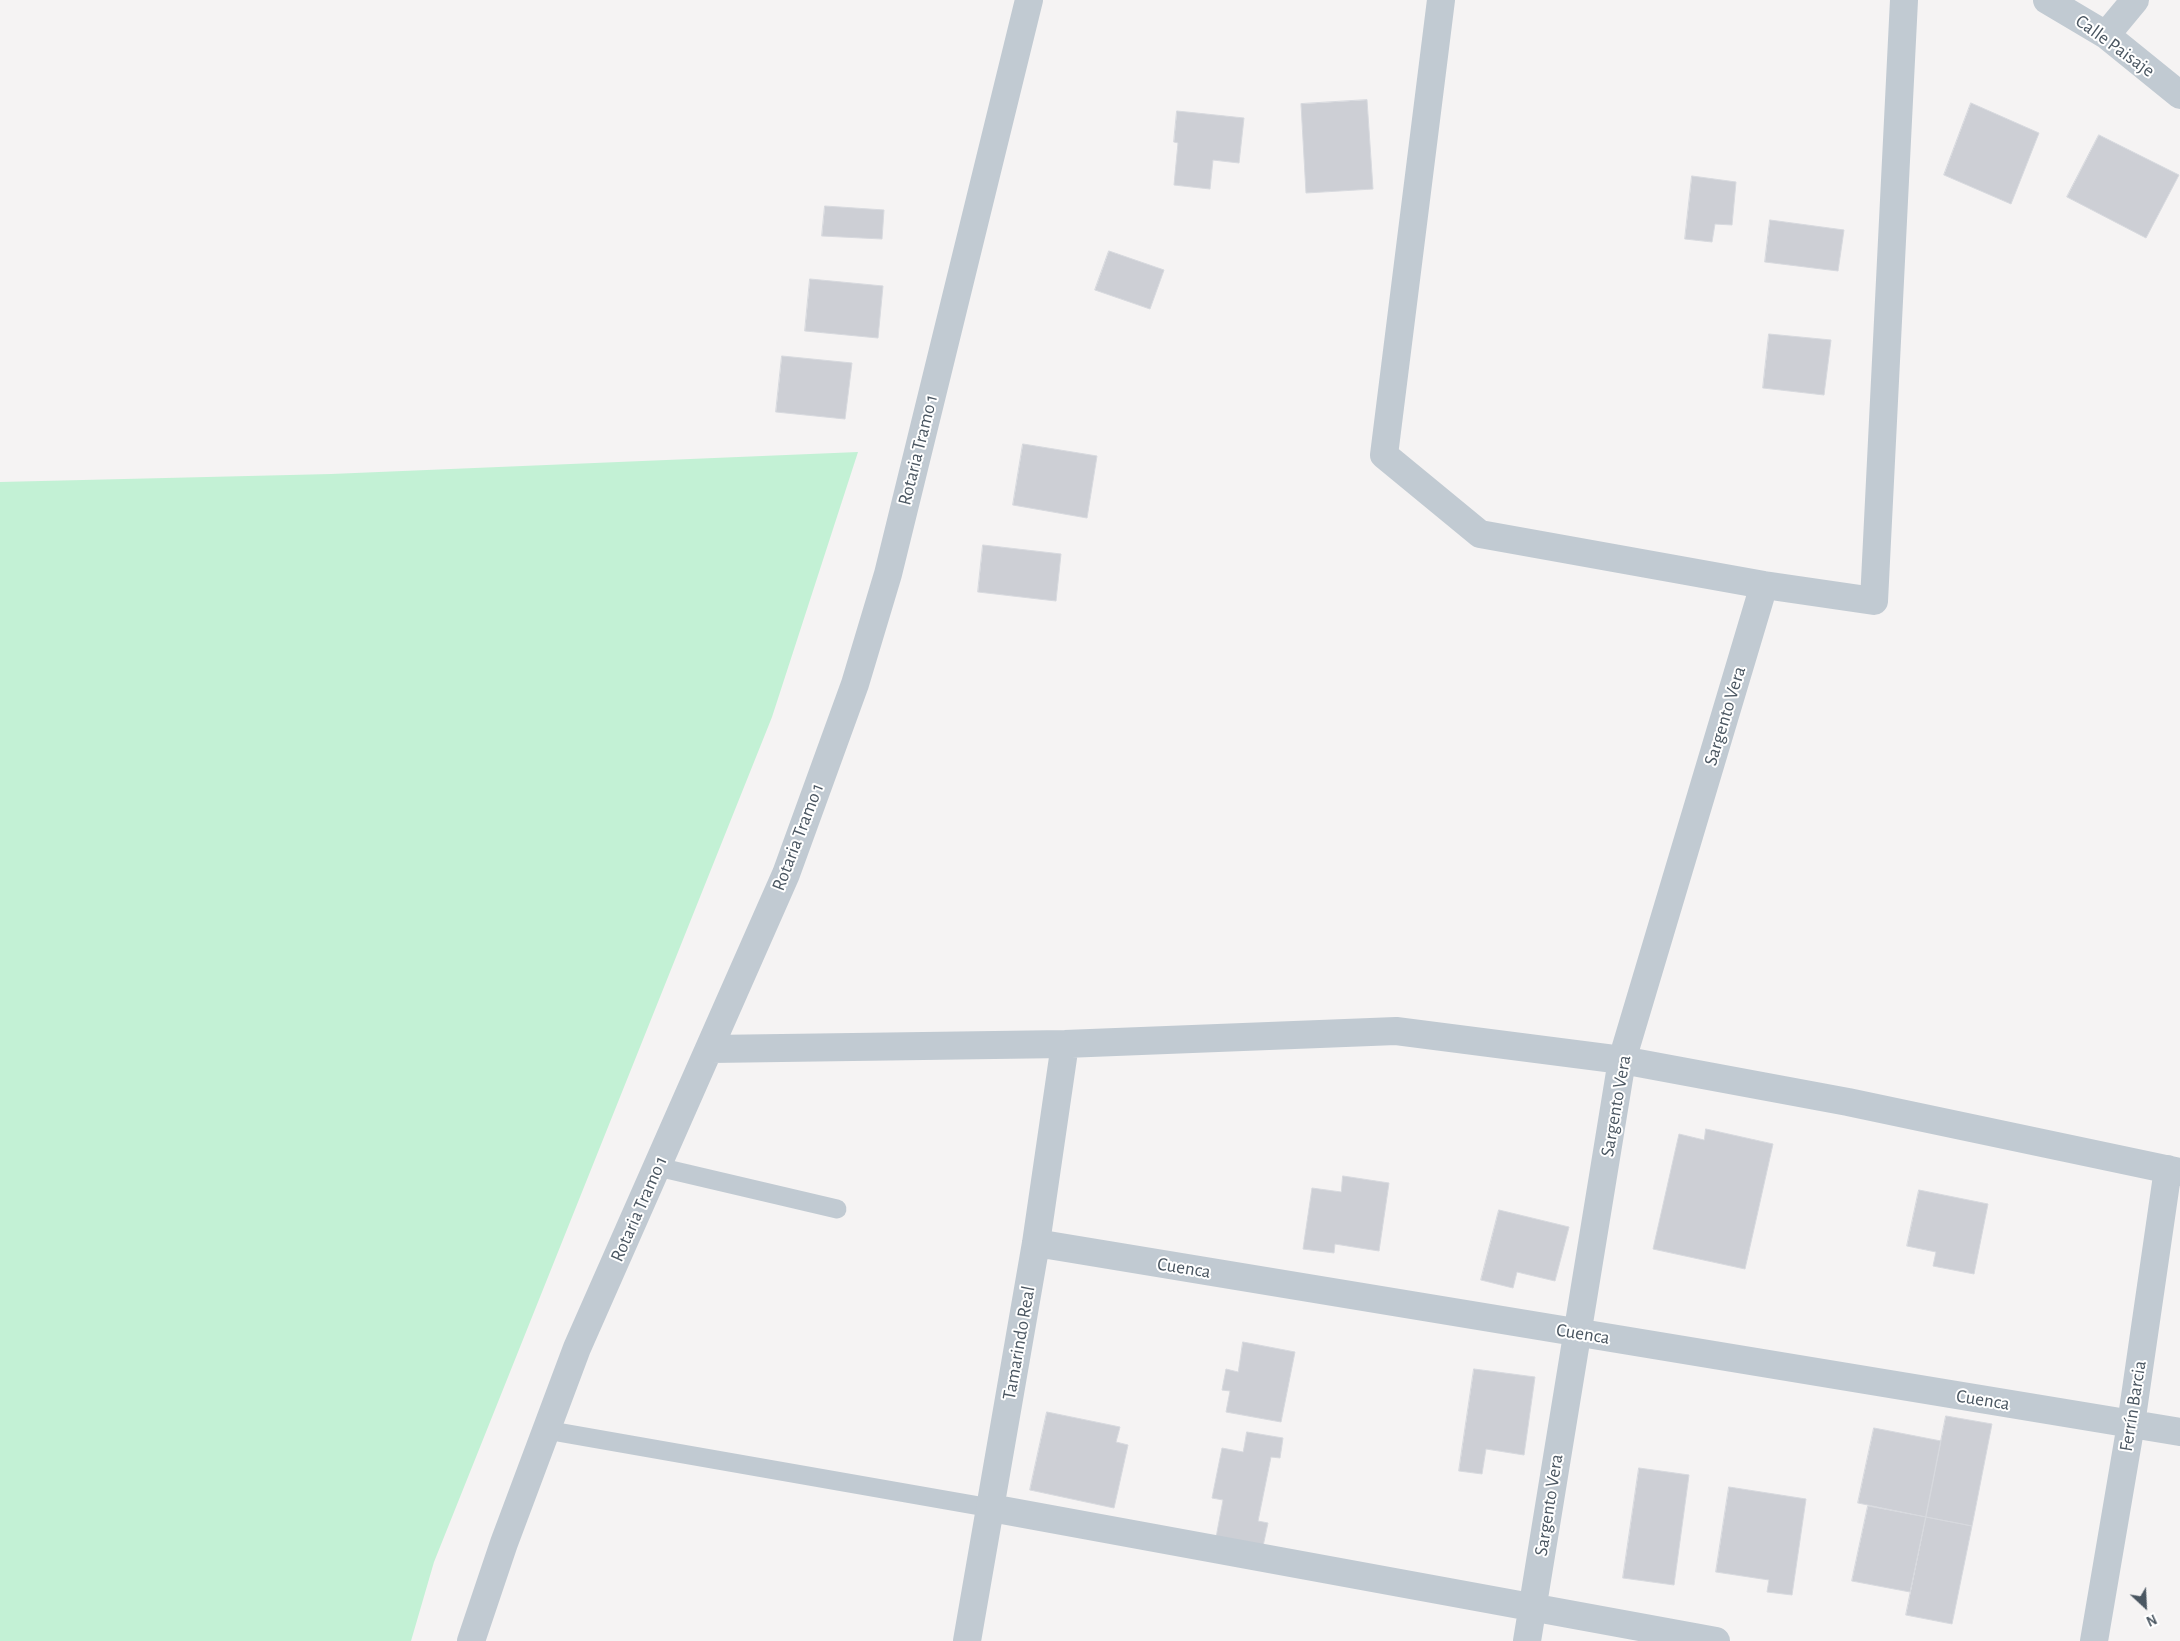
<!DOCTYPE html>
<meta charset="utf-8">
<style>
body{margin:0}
#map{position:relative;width:2180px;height:1641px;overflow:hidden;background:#f5f3f3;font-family:"Alegreya Sans",sans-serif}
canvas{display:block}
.north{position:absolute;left:2120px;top:1581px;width:50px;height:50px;-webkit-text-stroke:4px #fff;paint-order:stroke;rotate:155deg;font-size:14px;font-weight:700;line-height:20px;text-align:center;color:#4a5661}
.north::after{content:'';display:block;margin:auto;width:18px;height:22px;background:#4a5661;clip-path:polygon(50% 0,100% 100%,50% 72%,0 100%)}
</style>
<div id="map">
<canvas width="2180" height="1641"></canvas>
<div class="north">N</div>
</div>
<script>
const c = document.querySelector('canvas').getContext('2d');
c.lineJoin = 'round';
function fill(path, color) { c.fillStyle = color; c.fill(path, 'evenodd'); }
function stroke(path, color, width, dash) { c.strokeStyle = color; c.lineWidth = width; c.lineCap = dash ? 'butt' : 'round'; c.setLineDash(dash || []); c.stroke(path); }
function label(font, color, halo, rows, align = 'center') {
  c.font = font + ' "Alegreya Sans",sans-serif'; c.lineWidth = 4; c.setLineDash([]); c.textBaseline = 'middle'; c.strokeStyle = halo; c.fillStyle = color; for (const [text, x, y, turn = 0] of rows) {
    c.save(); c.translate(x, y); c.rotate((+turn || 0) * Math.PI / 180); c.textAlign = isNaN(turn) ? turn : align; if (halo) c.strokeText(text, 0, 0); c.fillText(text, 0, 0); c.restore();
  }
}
const green = new Path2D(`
 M 858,452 L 772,717 L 434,1562 L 411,1641 L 0,1641 L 0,482 L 331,474 Z`);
const building = new Path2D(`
 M 1367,100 L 1373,189 L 1306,193 L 1301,104 Z
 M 1971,103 L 2039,133 L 2011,204 L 1944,175 Z
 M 1177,111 L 1244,118 L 1239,163 L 1213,160 L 1210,189 L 1174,185 L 1178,143 L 1174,142 Z
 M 2099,135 L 2179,175 L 2146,238 L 2067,197 Z
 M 1692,176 L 1736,182 L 1732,225 L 1715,224 L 1712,242 L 1685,239 Z
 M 825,206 L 884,210 L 882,239 L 822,236 Z
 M 1770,220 L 1844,230 L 1838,271 L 1765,262 Z
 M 1109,251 L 1164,270 L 1150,309 L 1095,290 Z
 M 810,279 L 883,286 L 878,338 L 805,331 Z
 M 1769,334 L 1831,340 L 1824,395 L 1763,388 Z
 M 782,356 L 852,363 L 845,419 L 776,412 Z
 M 1023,444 L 1097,456 L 1087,518 L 1013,505 Z
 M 983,545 L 1061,554 L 1056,601 L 978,592 Z
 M 1706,1129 L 1773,1144 L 1745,1269 L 1653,1249 L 1679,1134 L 1704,1140 Z
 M 1343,1176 L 1389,1183 L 1379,1251 L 1335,1244 L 1334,1253 L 1303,1249 L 1312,1188 L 1341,1192 Z
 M 1919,1190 L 1988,1204 L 1974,1274 L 1933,1266 L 1936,1252 L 1907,1246 Z
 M 1499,1210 L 1569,1227 L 1555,1281 L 1517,1272 L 1513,1288 L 1481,1280 Z
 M 1243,1342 L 1295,1352 L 1281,1422 L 1226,1412 L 1230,1391 L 1222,1390 L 1226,1369 L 1238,1372 Z
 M 1474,1369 L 1535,1377 L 1524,1455 L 1486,1449 L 1482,1474 L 1459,1471 Z
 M 1047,1412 L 1120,1427 L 1116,1442 L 1128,1445 L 1114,1508 L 1030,1490 Z
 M 1946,1416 L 1992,1424 L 1972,1526 L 1926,1517 Z
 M 1874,1428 L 1941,1441 L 1926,1517 L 1858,1503 Z
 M 1247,1432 L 1283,1438 L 1280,1458 L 1271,1457 L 1258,1521 L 1268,1523 L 1262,1551 L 1215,1543 L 1223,1500 L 1212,1498 L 1222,1448 L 1243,1452 Z
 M 1639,1468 L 1689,1475 L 1674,1585 L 1623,1578 Z
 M 1729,1487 L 1806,1499 L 1792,1595 L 1767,1592 L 1769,1580 L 1716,1572 Z
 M 1868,1506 L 1926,1517 L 1910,1592 L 1852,1581 Z
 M 1926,1517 L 1972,1526 L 1952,1624 L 1906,1615 Z`);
const lane = new Path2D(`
 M 658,1167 L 837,1209
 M 546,1430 L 991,1508`);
const street = new Path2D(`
 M 1441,0 L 1384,455 L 1480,534 L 1764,585 L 1874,601 L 1904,0
 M 2047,0 L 2106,35 L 2180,95
 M 2106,35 L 2135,0
 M 711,1049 L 1065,1044 L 1396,1031 L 1622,1060 L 1848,1102 L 2180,1172
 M 1036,1243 L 2180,1432
 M 991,1508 L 1716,1641
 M 471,1641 L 504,1543 L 577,1348 L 786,874 L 855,684 L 888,574 L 1029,0
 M 967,1641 L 1036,1243 L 1065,1044
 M 1527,1641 L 1622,1060 L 1764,585
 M 2094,1641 L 2131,1424 L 2168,1169`);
const streetNames = [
 ["Calle Paisaje",2115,46,36],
 ["Rotaria Tramo 1",918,450,-76],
 ["Sargento Vera",1725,716,-73],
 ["Rotaria Tramo 1",798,837,-69],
 ["Sargento Vera",1616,1106,-80],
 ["Rotaria Tramo 1",639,1209,-66],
 ["Cuenca",1184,1268,9],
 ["Cuenca",1583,1334,9],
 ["Tamarindo Real",1019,1343,-80],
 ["Cuenca",1983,1400,9],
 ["Ferrín Barcia",2133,1406,-81],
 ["Sargento Vera",1549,1505,-81]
];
fill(green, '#c3f1d5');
fill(building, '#cdcfd5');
stroke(building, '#d7d9de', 1);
stroke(lane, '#c1cad2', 19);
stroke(street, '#c1cad2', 28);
label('19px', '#4a5661', '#fff', streetNames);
</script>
